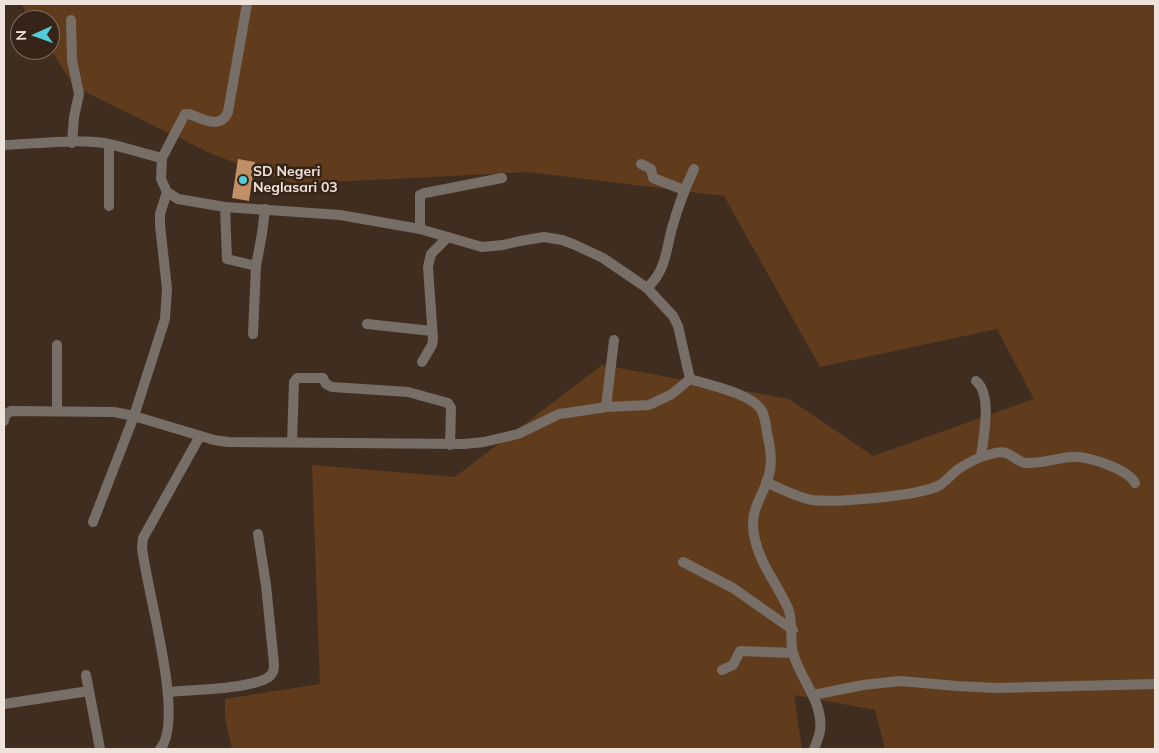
<!DOCTYPE html>
<style>
body{margin:0}
#map{position:relative;width:1159px;height:753px;overflow:hidden;background:#3f2e20;font-family:Mulish,sans-serif}
canvas{display:block}
.frame{position:absolute;inset:0;border:5px solid #eee2da;pointer-events:none}
.north{position:absolute;left:10px;top:10px;width:50px;height:50px;box-sizing:border-box;background:#352417;border:1px solid #7f7065;border-radius:50%;rotate:268deg;font-size:14px;font-weight:700;line-height:20px;text-align:center;color:#eee2da}
.north::after{content:'';display:block;margin:auto;width:18px;height:22px;background:#53cbdb;clip-path:polygon(50% 0,100% 100%,50% 72%,0 100%)}
</style>
<div id="map">
<canvas width="1159" height="753"></canvas>
<div class="frame"></div>
<div class="north">N</div>
</div>
<script>
const c = document.querySelector('canvas').getContext('2d');
c.lineJoin = 'round';
function fill(path, color) { c.fillStyle = color; c.fill(path, 'evenodd'); }
function stroke(path, color, width, dash) { c.strokeStyle = color; c.lineWidth = width; c.lineCap = dash ? 'butt' : 'round'; c.setLineDash(dash || []); c.stroke(path); }
function label(font, color, halo, rows, align = 'center') {
  c.font = font + ' Mulish,sans-serif'; c.lineWidth = 5; c.setLineDash([]); c.textBaseline = 'middle'; c.strokeStyle = halo; c.fillStyle = color; for (const [text, x, y, turn = 0] of rows) {
    c.save(); c.translate(x, y); c.rotate((+turn || 0) * Math.PI / 180); c.textAlign = isNaN(turn) ? turn : align; if (halo) c.strokeText(text, 0, 0); c.fillText(text, 0, 0); c.restore();
  }
}
const green = new Path2D(`
 M 21,4 L 1155,4 L 1155,749 L 885,749 L 875,710 L 794,695 L 802,749 L 232,749 L 225,718 L 225,699 L 320,684 L 312,465 L 455,477 L 602,365 L 789,399 L 873,456 L 1034,399 L 997,329 L 820,367 L 724,196 L 528,172 L 293,184 L 214,155 L 75,87 L 50,49 L 50,20 L 31,20 Z`);
const building = new Path2D(`
 M 238,159 L 255,162 L 249,201 L 232,198 Z`);
const minor = new Path2D(`
 M 71,20 L 72,60 L 79,94 L 74,117 L 72,143
 M 109,144 L 109,206
 M 4,145 C 36,144 79,138 109,144 C 127,148 145,154 162,158
 M 641,164 L 651,169 L 653,178 L 684,190
 M 167,192 L 178,199 L 225,207 L 340,215 L 420,229 L 482,247 L 503,245 L 520,241 L 544,237 L 562,240 L 573,244 L 603,258 L 647,288 L 673,316 L 678,326 L 690,379
 M 225,207 L 227,259 L 256,266
 M 420,229 L 420,195 L 425,193 L 502,178
 M 647,288 C 666,271 666,250 672,228 C 678,207 685,188 694,169
 M 367,324 L 432,331
 M 253,334 L 256,266 L 262,234 L 265,209
 M 57,345 L 57,411
 M 422,362 L 432,345 L 433,339 L 428,267 L 431,254 L 448,237
 M 976,381 C 993,395 983,438 981,457
 M 606,407 L 614,340
 M 4,421 L 5,415 L 11,411 L 114,412 L 134,416 L 214,440 L 228,442 L 464,444 L 484,442 L 518,434 L 559,414 L 567,413 L 606,407 L 649,405 L 672,394 L 690,379 C 708,385 752,393 762,411 C 765,417 766,425 767,433 C 770,445 772,458 770,470 C 765,498 747,507 755,540 C 761,565 777,584 788,608 C 794,623 789,638 793,653 C 800,679 824,702 820,731 C 819,737 816,744 814,749
 M 292,443 L 294,382 L 297,378 L 323,378 L 326,384 L 332,387 L 408,392 L 448,403 L 451,408 L 450,445
 M 766,482 C 781,489 796,497 812,500 C 836,503 920,496 940,485 C 946,481 951,475 957,470 C 968,462 982,456 995,453 C 1011,449 1013,461 1026,463 C 1042,464 1056,458 1071,457 C 1086,455 1128,469 1135,483
 M 93,522 L 134,416 L 165,319 L 167,289 L 160,225 L 160,214 L 167,192 L 161,179 L 162,158 L 185,114 L 189,114 C 203,119 220,130 228,112 L 247,4
 M 683,562 L 733,588 L 793,630
 M 722,670 L 733,665 L 740,651 L 793,653
 M 86,675 L 100,749
 M 169,692 C 189,690 258,689 271,675 C 274,672 274,668 274,664 L 266,585 L 258,534
 M 813,695 L 863,685 L 900,681 L 957,686 L 996,688 L 1155,684
 M 4,704 L 89,691
 M 160,749 C 186,720 146,589 142,547 L 143,538 L 200,436`);
const markers = [
 [243,180,5,"#53cbdb"]
];
const poiNames = [
 ["SD Negeri",253,172],
 ["Neglasari 03",253,188]
];
fill(green, '#603c1d');
fill(building, '#c18f65');
stroke(minor, '#776e67', 10);
for (const [x, y, r, color] of markers) { const dot = new Path2D(); dot.arc(x, y, r, 0, 2 * Math.PI); c.fillStyle = color; c.fill(dot); stroke(dot, '#352417', 2); }
label('bold 14px', '#eee2da', '#352417', poiNames, 'left');
</script>
